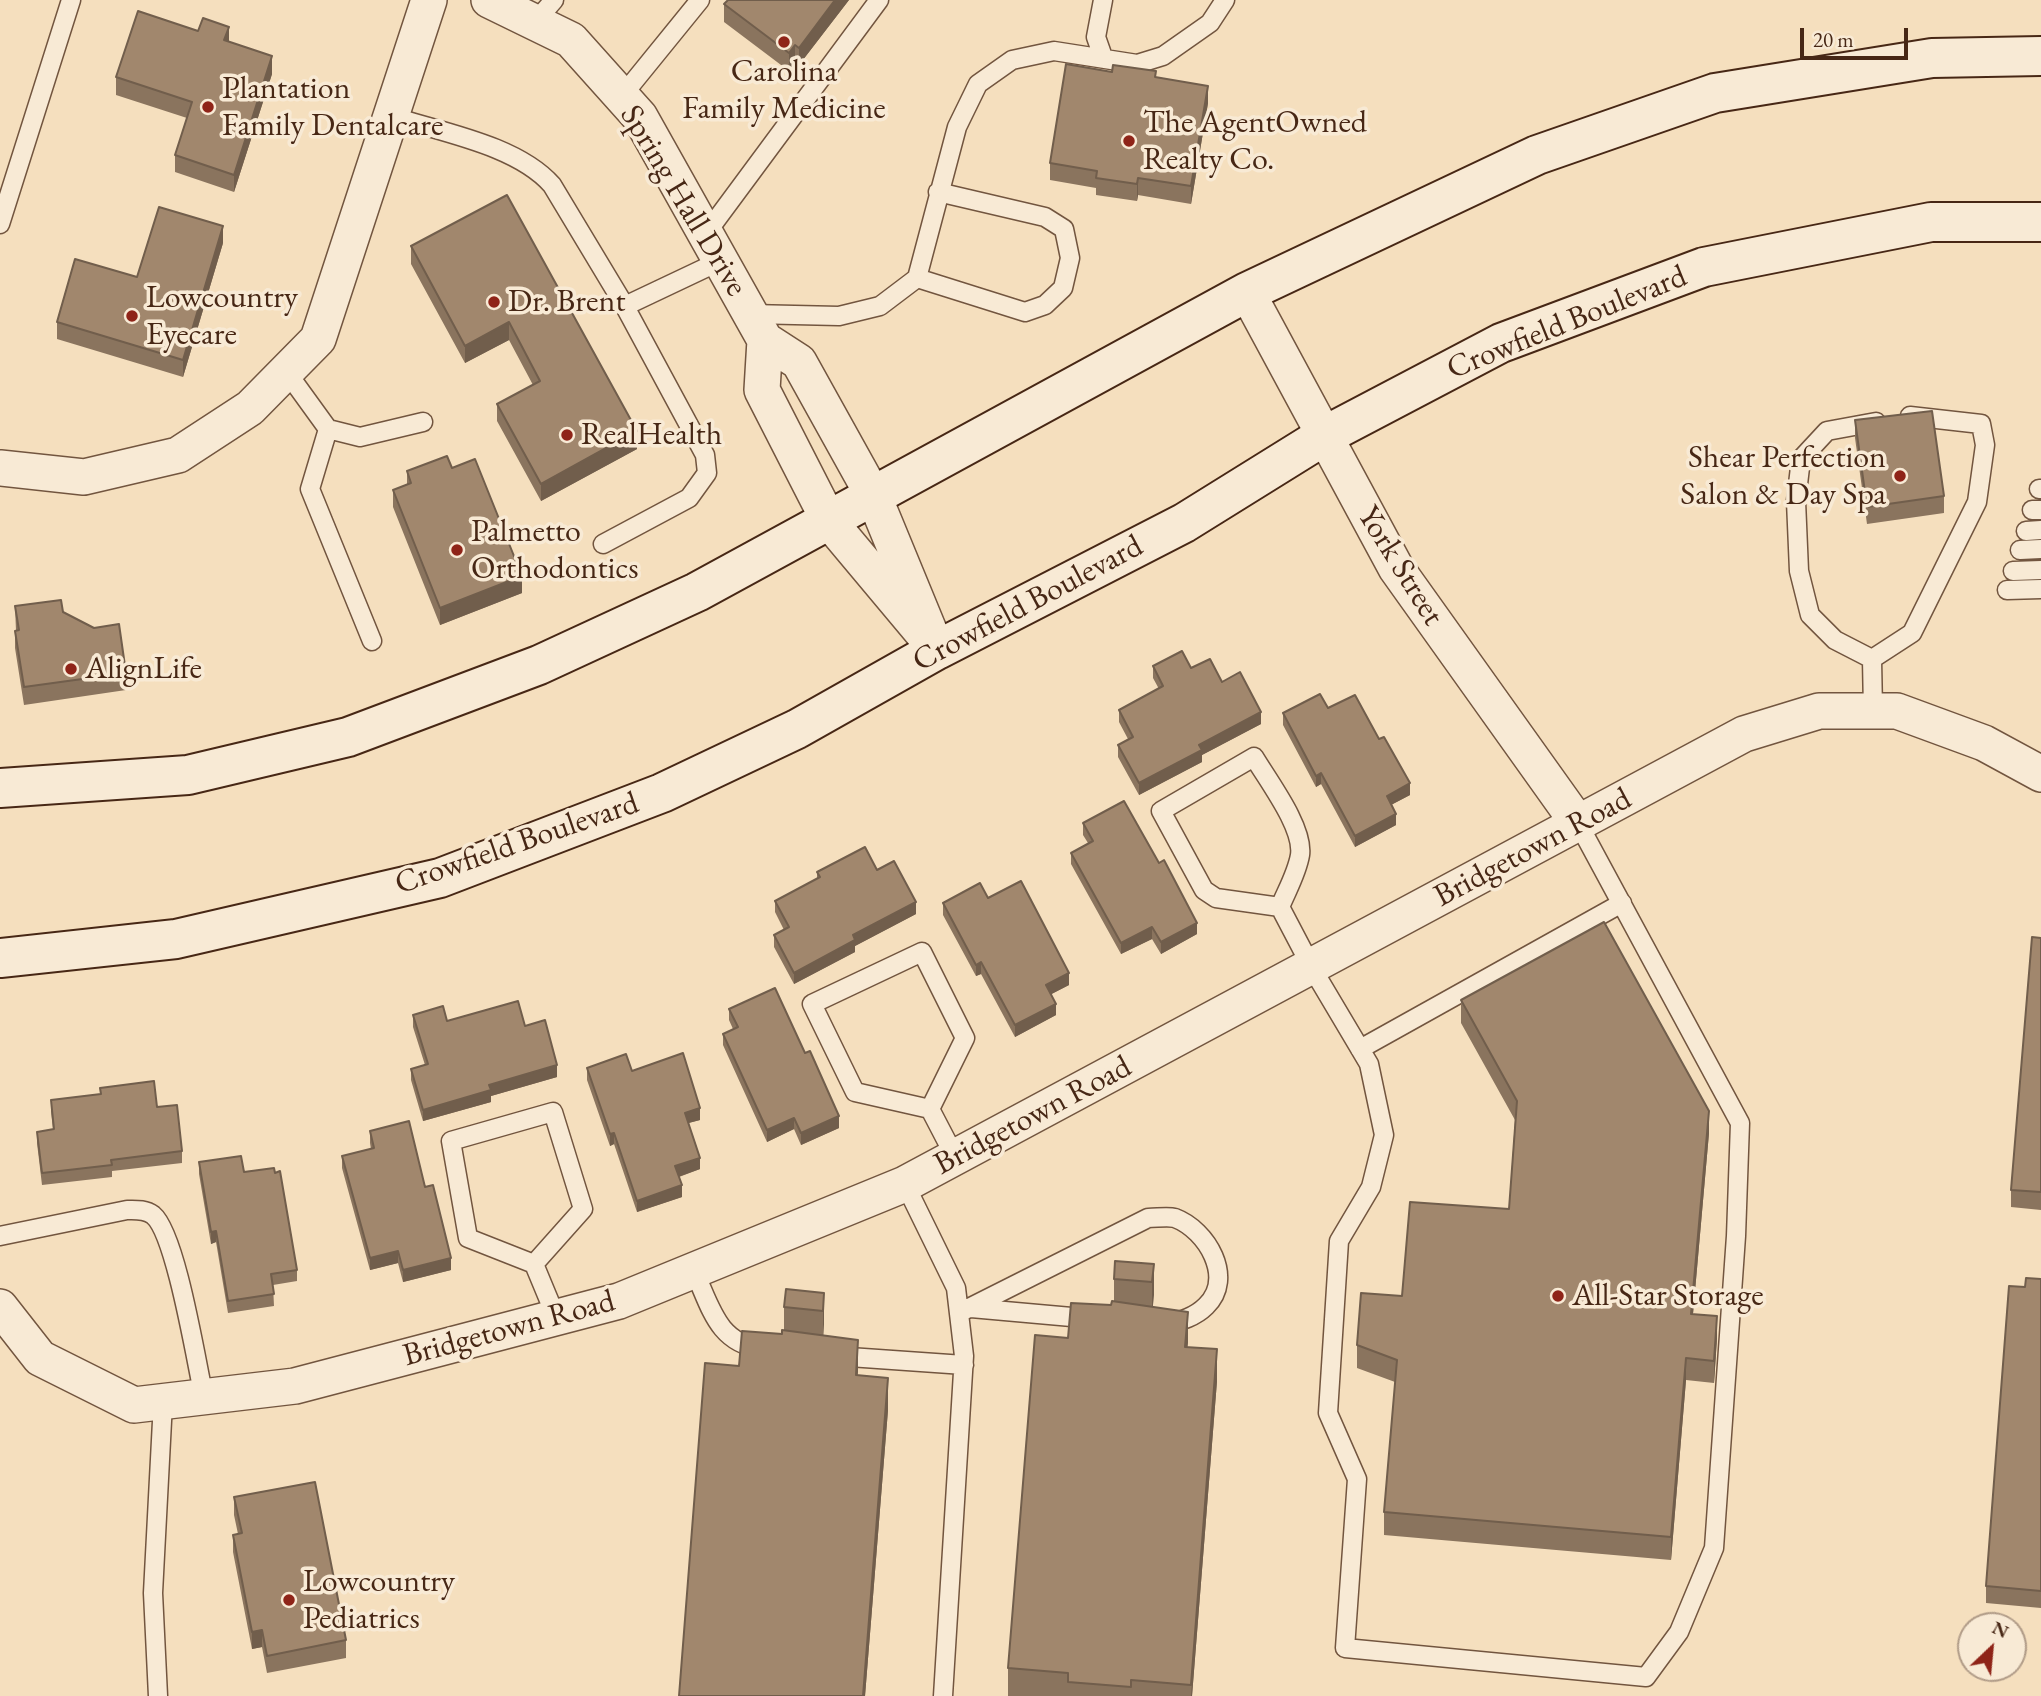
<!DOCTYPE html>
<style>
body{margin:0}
#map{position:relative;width:2041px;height:1696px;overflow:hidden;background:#f5dfbe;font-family:"EB Garamond",serif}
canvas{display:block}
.north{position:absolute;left:1957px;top:1612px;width:70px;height:70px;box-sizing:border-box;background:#f8ead5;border:2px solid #b19c88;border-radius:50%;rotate:26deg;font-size:19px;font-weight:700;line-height:28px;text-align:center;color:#472715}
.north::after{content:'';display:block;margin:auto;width:24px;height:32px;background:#8f2418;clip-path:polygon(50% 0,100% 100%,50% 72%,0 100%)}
.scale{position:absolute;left:1800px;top:28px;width:108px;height:32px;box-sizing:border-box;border:4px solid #472715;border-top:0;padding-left:9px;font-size:21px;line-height:24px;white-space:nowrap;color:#472715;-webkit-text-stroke:5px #f8ead5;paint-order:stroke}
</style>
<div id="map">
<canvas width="2041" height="1696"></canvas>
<div class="north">N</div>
<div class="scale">20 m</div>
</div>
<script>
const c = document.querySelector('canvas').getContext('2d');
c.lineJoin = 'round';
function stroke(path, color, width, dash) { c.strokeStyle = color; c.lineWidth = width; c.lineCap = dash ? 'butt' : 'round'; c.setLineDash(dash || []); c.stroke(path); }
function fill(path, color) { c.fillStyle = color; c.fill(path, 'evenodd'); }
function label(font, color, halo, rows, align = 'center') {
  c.font = font + ' "EB Garamond",serif'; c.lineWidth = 7; c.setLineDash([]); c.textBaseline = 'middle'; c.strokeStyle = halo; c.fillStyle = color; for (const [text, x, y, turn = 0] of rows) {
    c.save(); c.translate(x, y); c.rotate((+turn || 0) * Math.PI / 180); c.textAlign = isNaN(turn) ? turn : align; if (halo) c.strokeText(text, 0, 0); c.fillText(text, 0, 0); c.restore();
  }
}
const lane = new Path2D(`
 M 1103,0 L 1096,37 L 1103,57
 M 535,22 L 554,0
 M 622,96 L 700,0
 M 391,116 C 440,132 517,145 552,185 L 623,303 L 705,455 L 707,473 L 689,498 L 603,544
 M 0,224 L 71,0
 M 705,235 L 879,0
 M 917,278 L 1025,312 L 1045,305 L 1063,288 L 1070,258 L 1064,229 L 1045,217 L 938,192
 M 625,306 L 720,261
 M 750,314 L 839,316 L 880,306 L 917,278 L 957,127 L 978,84 L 1012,60 L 1054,51 L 1137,64 L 1163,56 L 1210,23 L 1225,0
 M 286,371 L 328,429 L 310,489 L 372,641
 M 328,429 L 360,437 L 423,422
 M 2039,489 L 2041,489
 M 2032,510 L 2041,510
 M 2026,531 L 2041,530
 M 2020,550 L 2041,549
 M 2013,571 L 2041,570
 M 2007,590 L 2041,589
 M 1872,659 L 1835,640 L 1810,615 L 1799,571 L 1796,501 L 1801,459 L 1827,431 L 1876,422
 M 1873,711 L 1872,659 L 1912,633 L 1977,502 L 1985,445 L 1981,424 L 1910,416
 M 1280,907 L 1216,898 L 1204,890 L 1161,811 L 1254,757 C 1269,782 1304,828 1300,855 C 1297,873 1287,890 1280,907 L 1312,968 L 1369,1064 L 1384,1135 L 1371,1187 L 1339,1241 L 1328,1413 L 1357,1479 L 1345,1648 L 1646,1677 L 1679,1632 L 1714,1548 L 1736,1236 L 1740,1123 L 1578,823
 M 1360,1049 L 1622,903
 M 930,1109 L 855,1092 L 812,1004 L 922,952 L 965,1038 L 930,1109 L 955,1157
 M 905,1184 L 956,1288 L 964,1356 L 943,1696
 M 0,1236 L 127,1210 C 135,1210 145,1209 153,1215 C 176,1234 196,1361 204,1397
 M 534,1264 L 468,1238 L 451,1141 L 553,1112 L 583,1209 L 534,1264 L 556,1317
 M 694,1271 C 711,1307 717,1343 762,1349
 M 971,1308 L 1094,1319
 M 959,1313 L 1148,1218 C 1157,1218 1168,1216 1175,1218 C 1207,1230 1235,1278 1206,1306 C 1195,1317 1181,1321 1167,1324
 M 835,1356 L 964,1365
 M 158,1696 L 153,1593 L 163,1402`);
const street = new Path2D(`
 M 489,0 L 571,40 L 640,117 L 765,340
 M 1247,292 L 1396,568 L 1578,823
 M 765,340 L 799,362 L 874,497 L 937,650 L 829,521 L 762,390 Z
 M 0,468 L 84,477 L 178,455 L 250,408 L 318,339 L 429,0
 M 0,1307 L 40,1358 L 134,1405 L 295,1386 L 619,1301 L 905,1184 L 1744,734 L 1819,711 L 1897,711 L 1984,743 L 2041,774`);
const secondary = new Path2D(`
 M 0,788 L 188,775 L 348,737 L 539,665 L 697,592 L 1247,292 L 1537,155 L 1715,93 L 1932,58 L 2041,56
 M 0,958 L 176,939 L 440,878 L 662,793 L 797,729 L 937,650 L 1184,523 L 1324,436 L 1501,343 L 1704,267 L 1931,222 L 2041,222`);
const wall = new Path2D(`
 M 728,0 L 849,0 L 799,65 L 795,62 L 789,71 L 724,22 L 724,4 Z
 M 229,42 L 272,74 L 234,192 L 175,172 L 175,155 L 187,118 L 116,95 L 116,77 Z
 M 1112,72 L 1156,77 L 1208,103 L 1191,204 L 1138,195 L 1137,201 L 1096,195 L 1096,188 L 1050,180 L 1050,163 Z
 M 507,195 L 637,449 L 541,501 L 497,421 L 497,404 L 533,385 L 509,340 L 465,363 L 411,264 L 411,246 Z
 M 223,243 L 183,377 L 57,339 L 57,322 L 137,277 Z
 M 1855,420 L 1944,496 L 1944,513 L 1867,524 L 1855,438 Z
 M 452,468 L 522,593 L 440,625 L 393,507 L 393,490 L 407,485 L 407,471 Z
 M 15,606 L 63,612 L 126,673 L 126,690 L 24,705 L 15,648 L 15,631 L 16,631 Z
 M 1153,666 L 1191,668 L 1222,682 L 1261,724 L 1202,755 L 1202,762 L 1139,795 L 1118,757 L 1118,745 L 1128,739 L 1119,722 L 1119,710 L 1159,689 L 1153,678 Z
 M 1328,708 L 1410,795 L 1391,805 L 1396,825 L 1355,847 L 1321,784 L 1316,787 L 1283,725 L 1283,713 Z
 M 1083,823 L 1197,934 L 1161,954 L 1152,939 L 1121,954 L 1071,864 L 1071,853 L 1088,843 L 1083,835 Z
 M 877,870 L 916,914 L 855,946 L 855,952 L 794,984 L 774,947 L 774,935 L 784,930 L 775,912 L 775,901 L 817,879 L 817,872 Z
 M 988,898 L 1069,985 L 1051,994 L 1056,1015 L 1015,1037 L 981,974 L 976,976 L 943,915 L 943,903 Z
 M 2041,938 L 2041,1210 L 2011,1207 L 2011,1190 Z
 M 1461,1000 L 1709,1133 L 1693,1314 L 1717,1338 L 1714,1383 L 1686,1380 L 1671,1560 L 1384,1535 L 1384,1512 L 1395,1382 L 1357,1368 L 1357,1345 L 1509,1209 L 1515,1120 L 1461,1023 Z
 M 729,1009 L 839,1128 L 801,1145 L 794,1129 L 767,1142 L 723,1045 L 723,1034 L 733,1029 L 729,1020 Z
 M 413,1015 L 447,1021 L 525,1026 L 557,1077 L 491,1096 L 491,1102 L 423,1121 L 411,1080 L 411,1069 L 425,1065 L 413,1027 Z
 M 587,1068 L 632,1071 L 700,1120 L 688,1123 L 700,1169 L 679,1177 L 682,1197 L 637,1212 L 614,1144 L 610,1146 L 587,1080 Z
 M 100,1088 L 157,1107 L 182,1151 L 182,1163 L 112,1171 L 112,1177 L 42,1185 L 37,1143 L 37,1132 L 53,1130 L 51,1111 L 51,1100 L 100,1094 Z
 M 370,1131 L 425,1187 L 451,1270 L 403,1282 L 398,1263 L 370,1270 L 342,1168 L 342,1156 L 371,1149 L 370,1143 Z
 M 199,1162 L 244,1172 L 297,1270 L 297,1281 L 273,1285 L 274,1306 L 228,1313 L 216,1242 L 211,1244 L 199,1174 Z
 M 1154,1264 L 1153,1307 L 1217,1381 L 1192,1696 L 1008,1696 L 1008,1668 L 1111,1305 L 1114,1301 L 1114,1279 Z
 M 2041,1279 L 2041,1608 L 1986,1603 L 1986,1586 L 2025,1287 Z
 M 824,1293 L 823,1336 L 888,1410 L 865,1696 L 679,1696 L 739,1366 L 782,1334 L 784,1330 L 784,1307 Z
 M 234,1497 L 346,1640 L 346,1658 L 267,1673 L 262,1647 L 252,1649 L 233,1552 L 233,1535 L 238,1534 L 234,1515 Z`);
const shadedWall = new Path2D(`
 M 835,0 L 849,0 L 799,65 L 799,48 Z
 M 229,27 L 229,44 L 224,40 Z
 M 795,45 L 795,62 L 789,71 L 789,53 Z
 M 272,56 L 272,74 L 234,192 L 234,175 Z
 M 1208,86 L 1208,103 L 1191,204 L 1191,186 Z
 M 1138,178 L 1138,195 L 1137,201 L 1137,184 Z
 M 223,226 L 223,243 L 183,377 L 183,360 Z
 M 509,322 L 509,340 L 465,363 L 465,346 Z
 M 637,431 L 637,449 L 541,501 L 541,484 Z
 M 522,576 L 522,593 L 440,625 L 440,608 Z
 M 1261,712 L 1261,724 L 1202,755 L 1202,762 L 1139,795 L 1139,783 L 1199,745 Z
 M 1321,773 L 1321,784 L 1316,787 L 1316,776 Z
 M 1410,783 L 1410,795 L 1387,807 L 1387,796 Z
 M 1396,814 L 1396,825 L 1355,847 L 1355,836 Z
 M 916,902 L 916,914 L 855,946 L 855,952 L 794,984 L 794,973 L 853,935 Z
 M 1197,923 L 1197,934 L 1161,954 L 1161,942 Z
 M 1152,927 L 1152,939 L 1121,954 L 1121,943 Z
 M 981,962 L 981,974 L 976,976 L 976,965 Z
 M 1069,973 L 1069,985 L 1046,997 L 1046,985 Z
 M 1056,1004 L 1056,1015 L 1015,1037 L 1015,1025 Z
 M 557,1065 L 557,1077 L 491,1096 L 491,1102 L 423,1121 L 423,1110 L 489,1085 Z
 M 700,1108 L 700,1120 L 685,1124 L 685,1113 Z
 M 1709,1111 L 1709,1133 L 1691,1336 L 1691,1314 Z
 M 839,1116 L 839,1128 L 801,1145 L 801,1133 Z
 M 794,1118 L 794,1129 L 767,1142 L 767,1130 Z
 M 614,1133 L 614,1144 L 610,1146 L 610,1134 Z
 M 700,1158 L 700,1169 L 675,1178 L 675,1166 Z
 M 682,1185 L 682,1197 L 637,1212 L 637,1201 Z
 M 216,1231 L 216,1242 L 211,1244 L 211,1232 Z
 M 398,1251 L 398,1263 L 370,1270 L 370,1258 Z
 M 451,1258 L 451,1270 L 403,1282 L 403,1270 Z
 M 1154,1264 L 1154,1295 L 1152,1314 L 1152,1282 Z
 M 824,1293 L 824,1324 L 823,1342 L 823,1311 Z
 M 1188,1312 L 1188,1343 L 1185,1379 L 1185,1347 Z
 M 1717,1316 L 1717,1338 L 1714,1383 L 1714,1361 Z
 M 858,1340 L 858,1372 L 856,1407 L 856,1375 Z
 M 1217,1349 L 1217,1381 L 1192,1696 L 1191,1696 Z
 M 1686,1358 L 1686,1380 L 1671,1560 L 1671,1537 Z
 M 888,1378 L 888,1410 L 865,1696 L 863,1696 Z
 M 262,1630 L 262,1647 L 252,1649 L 252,1632 Z`);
const building = new Path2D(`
 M 728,0 L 835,0 L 799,48 L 795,45 L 789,53 L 724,4 Z
 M 138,11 L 198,31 L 203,18 L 229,27 L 224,40 L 272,56 L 234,175 L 175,155 L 192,102 L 116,77 Z
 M 1066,64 L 1112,72 L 1113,65 L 1156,71 L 1155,77 L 1208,86 L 1191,186 L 1138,178 L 1137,184 L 1096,178 L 1097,171 L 1050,163 Z
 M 507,195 L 637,431 L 541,484 L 497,404 L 540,381 L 509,322 L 465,346 L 411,246 Z
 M 159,207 L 223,226 L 183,360 L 57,322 L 75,259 L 137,277 Z
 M 1932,411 L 1944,496 L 1867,507 L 1855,420 Z
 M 447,456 L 452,468 L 475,459 L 522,576 L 440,608 L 393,490 L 411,483 L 407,471 Z
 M 61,600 L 63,612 L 94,628 L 119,624 L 126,673 L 24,687 L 15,631 L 19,630 L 15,606 Z
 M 1182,651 L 1191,668 L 1210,659 L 1222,682 L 1240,672 L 1261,712 L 1199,745 L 1202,750 L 1139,783 L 1118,745 L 1133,737 L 1119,710 L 1163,686 L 1153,666 Z
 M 1320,694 L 1328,708 L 1355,695 L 1379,739 L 1384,737 L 1410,783 L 1387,796 L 1396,814 L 1355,836 L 1321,773 L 1316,776 L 1283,713 Z
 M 1124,801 L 1159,863 L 1164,860 L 1197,923 L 1161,942 L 1152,927 L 1121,943 L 1071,853 L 1093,841 L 1083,823 Z
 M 865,847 L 877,870 L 894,861 L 916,902 L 853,935 L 855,940 L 794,973 L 774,935 L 789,927 L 775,901 L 820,877 L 817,872 Z
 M 1021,881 L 1069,973 L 1046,985 L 1056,1004 L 1015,1025 L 981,962 L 976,965 L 943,903 L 980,883 L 988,898 Z
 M 1604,922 L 1709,1111 L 1691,1314 L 1717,1316 L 1714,1361 L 1686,1358 L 1671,1537 L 1384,1512 L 1397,1360 L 1357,1345 L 1361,1293 L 1402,1296 L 1410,1202 L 1509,1209 L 1517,1101 L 1461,1000 Z
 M 2032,937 L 2041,938 L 2041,1192 L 2011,1190 Z
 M 775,988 L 805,1053 L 810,1051 L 839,1116 L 801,1133 L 794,1118 L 767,1130 L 723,1034 L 738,1027 L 729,1009 Z
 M 518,1001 L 525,1026 L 545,1020 L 557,1065 L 489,1085 L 491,1090 L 423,1110 L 411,1069 L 428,1064 L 413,1015 L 443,1006 L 447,1021 Z
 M 683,1053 L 700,1108 L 685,1113 L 700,1158 L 675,1166 L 682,1185 L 637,1201 L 614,1133 L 610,1134 L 587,1068 L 626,1054 L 632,1071 Z
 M 154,1081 L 157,1107 L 177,1105 L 182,1151 L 111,1160 L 112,1165 L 42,1173 L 37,1132 L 54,1129 L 51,1100 L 101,1094 L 100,1088 Z
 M 409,1121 L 425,1187 L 433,1185 L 451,1258 L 403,1270 L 398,1251 L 370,1258 L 342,1156 L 374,1148 L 370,1131 Z
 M 241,1156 L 244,1172 L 274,1168 L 275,1173 L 280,1171 L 297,1270 L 271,1274 L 274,1294 L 228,1301 L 216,1231 L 211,1232 L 199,1162 Z
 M 1115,1261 L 1154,1264 L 1152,1282 L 1114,1279 Z
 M 2026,1278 L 2041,1279 L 2041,1591 L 1986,1586 L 2009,1286 L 2025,1287 Z
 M 786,1289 L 824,1293 L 823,1311 L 784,1307 Z
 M 1112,1301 L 1188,1312 L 1185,1347 L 1217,1349 L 1191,1685 L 1131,1680 L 1131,1687 L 1068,1682 L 1068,1673 L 1008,1668 L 1035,1335 L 1068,1338 L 1071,1303 L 1111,1305 Z
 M 782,1330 L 858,1340 L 856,1375 L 888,1378 L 863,1696 L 679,1696 L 705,1363 L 739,1366 L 742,1331 L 782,1334 Z
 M 315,1482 L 346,1640 L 267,1656 L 262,1630 L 252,1632 L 233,1535 L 242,1533 L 234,1497 Z`);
const markers = [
 [784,42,7,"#8f2418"],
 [208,107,7,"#8f2418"],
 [1129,141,7,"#8f2418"],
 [494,302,7,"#8f2418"],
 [132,316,7,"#8f2418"],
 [567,435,7,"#8f2418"],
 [1900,476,7,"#8f2418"],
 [457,550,7,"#8f2418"],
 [71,669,7,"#8f2418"],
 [1558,1296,7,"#8f2418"],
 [289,1600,7,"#8f2418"]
];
const poiNames = [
 ["Carolina",784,72,"center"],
 ["Family Medicine",784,109,"center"],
 ["Plantation",222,89],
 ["Family Dentalcare",222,126],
 ["The AgentOwned",1143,123],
 ["Realty Co.",1143,160],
 ["Lowcountry",146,298],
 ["Eyecare",146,335],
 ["Dr. Brent",508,302],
 ["RealHealth",581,435],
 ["Shear Perfection",1886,458,"right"],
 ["Salon & Day Spa",1886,495,"right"],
 ["Palmetto",471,532],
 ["Orthodontics",471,569],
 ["AlignLife",85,669],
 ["All-Star Storage",1572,1296],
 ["Lowcountry",303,1582],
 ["Pediatrics",303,1619]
];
const streetNames = [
 ["Spring Hall Drive",683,201,59],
 ["Crowfield Boulevard",1567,323,-22],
 ["York Street",1400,566,58],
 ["Crowfield Boulevard",1028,604,-28],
 ["Crowfield Boulevard",517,844,-19],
 ["Bridgetown Road",1533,848,-28],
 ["Bridgetown Road",1033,1116,-28],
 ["Bridgetown Road",509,1329,-15]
];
stroke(lane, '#72553f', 21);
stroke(street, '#72553f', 38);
stroke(secondary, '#472715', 42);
stroke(lane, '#f8ead5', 18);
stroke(street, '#f8ead5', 35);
stroke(secondary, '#f8ead5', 38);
fill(wall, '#8a745e');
fill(shadedWall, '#715e4c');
fill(building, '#a1876d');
stroke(building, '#715e4c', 2);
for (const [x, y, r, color] of markers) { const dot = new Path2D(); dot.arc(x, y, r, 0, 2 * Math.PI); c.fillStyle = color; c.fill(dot); stroke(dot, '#f8ead5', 2.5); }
label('32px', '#472715', '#f8ead5', poiNames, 'left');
label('32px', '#472715', '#f8ead5', streetNames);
</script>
